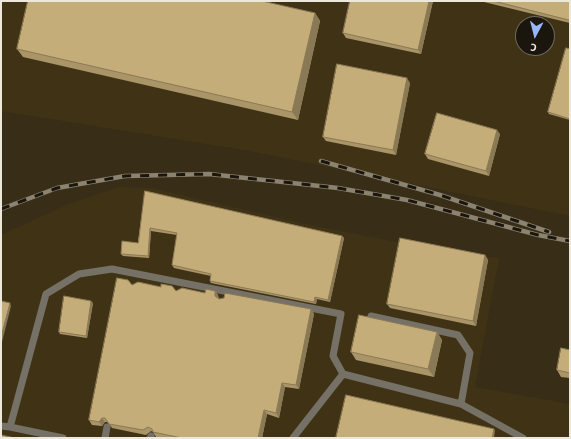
<!DOCTYPE html>
<meta charset="utf-8">
<style>
body{margin:0}
#map{position:relative;width:571px;height:439px;overflow:hidden;background:#382d17;font-family:"Alegreya Sans",sans-serif}
canvas{display:block}
.frame{position:absolute;inset:0;border:2px solid #eee8da;pointer-events:none}
.north{position:absolute;left:515px;top:16px;width:40px;height:40px;box-sizing:border-box;background:#1b160d;border:1px solid #6f6a5f;border-radius:50%;rotate:187deg;font-size:11px;font-weight:700;line-height:16px;text-align:center;color:#eee8da}
.north::after{content:'';display:block;margin:auto;width:14px;height:18px;background:#96b6fd;clip-path:polygon(50% 0,100% 100%,50% 72%,0 100%)}
</style>
<div id="map">
<canvas width="571" height="439"></canvas>
<div class="frame"></div>
<div class="north">С</div>
</div>
<script>
const c = document.querySelector('canvas').getContext('2d');
c.lineJoin = 'round';
function fill(path, color) { c.fillStyle = color; c.fill(path, 'evenodd'); }
function stroke(path, color, width, dash) { c.strokeStyle = color; c.lineWidth = width; c.lineCap = dash ? 'butt' : 'round'; c.setLineDash(dash || []); c.stroke(path); }
const built = new Path2D(`
 M 1,1 L 570,1 L 570,216 L 250,151 L 1,111 ZM 523,24 L 547,24 L 547,48 L 523,48 Z
 M 119,187 L 151,188 L 305,224 L 447,252 L 499,258 L 475,387 L 570,404 L 570,438 L 1,438 L 1,235 L 66,205 Z`);
const service = new Path2D(`
 M 461,404 L 523,438
 M 1,426 L 10,427 L 46,294 L 79,274 L 112,269 L 341,314 L 333,356 L 343,374 L 461,404 L 470,353 L 458,335 L 371,316
 M 10,427 L 63,438
 M 105,438 L 107,427
 M 150,438 L 151,436
 M 293,438 L 343,374`);
const rail = new Path2D(`
 M 321,161 L 440,195 L 549,232
 M 1,209 L 57,188 L 125,176 L 209,174 L 338,188 L 407,200 L 538,235 L 570,241`);
const wall = new Path2D(`
 M 433,1 L 421,54 L 346,38 L 343,33 Z
 M 483,1 L 570,1 L 570,23 L 484,2 Z
 M 315,13 L 320,21 L 298,120 L 23,57 L 17,49 Z
 M 570,49 L 570,120 L 549,114 L 548,112 Z
 M 410,83 L 396,155 L 326,141 L 323,137 Z
 M 500,134 L 489,176 L 428,159 L 425,154 Z
 M 145,191 L 342,236 L 344,238 L 330,302 L 317,299 L 316,304 L 211,283 L 210,281 L 211,276 L 174,268 L 172,265 L 177,235 L 151,231 L 149,258 L 123,256 L 121,254 L 138,243 Z
 M 485,255 L 488,260 L 476,326 L 390,308 L 387,304 Z
 M 132,285 L 176,291 L 205,293 L 215,291 L 218,295 L 219,299 L 311,309 L 314,314 L 299,389 L 285,387 L 279,418 L 267,414 L 262,438 L 163,438 L 156,437 L 153,432 L 151,431 L 146,435 L 112,428 L 108,422 L 105,422 L 102,426 L 92,425 L 89,420 Z
 M 93,303 L 87,338 L 60,334 L 59,332 Z
 M 437,332 L 442,340 L 434,377 L 356,360 L 351,352 Z
 M 570,350 L 570,378 L 561,377 L 557,370 Z`);
const shadedWall = new Path2D(`
 M 429,1 L 433,1 L 421,54 L 418,50 Z
 M 315,13 L 320,21 L 298,120 L 292,112 Z
 M 407,78 L 410,83 L 396,155 L 393,150 Z
 M 497,130 L 500,134 L 489,176 L 486,171 Z
 M 150,228 L 151,231 L 149,258 L 148,256 Z
 M 342,236 L 344,238 L 330,302 L 328,300 Z
 M 485,255 L 488,260 L 476,326 L 473,321 Z
 M 215,291 L 218,295 L 218,301 L 215,296 Z
 M 315,297 L 317,299 L 316,304 L 314,302 Z
 M 91,301 L 93,303 L 87,338 L 86,336 Z
 M 10,303 L 11,306 L 1,346 L 1,337 Z
 M 311,309 L 314,314 L 299,389 L 296,385 Z
 M 437,332 L 442,340 L 434,377 L 428,369 Z
 M 282,383 L 285,387 L 279,418 L 276,413 Z
 M 264,410 L 267,414 L 262,438 L 258,438 Z
 M 102,418 L 105,422 L 102,426 L 99,422 Z
 M 494,429 L 495,431 L 494,438 L 492,438 Z`);
const building = new Path2D(`
 M 28,1 L 262,1 L 315,13 L 292,112 L 17,49 Z
 M 350,1 L 429,1 L 418,50 L 343,33 Z
 M 494,1 L 570,1 L 570,20 Z
 M 566,48 L 570,49 L 570,119 L 548,112 Z
 M 337,64 L 407,78 L 393,150 L 323,137 Z
 M 437,113 L 497,130 L 486,171 L 425,154 Z
 M 145,191 L 342,236 L 328,300 L 315,297 L 314,302 L 210,281 L 211,274 L 172,265 L 177,233 L 150,228 L 148,256 L 121,254 L 122,241 L 138,243 Z
 M 400,238 L 485,255 L 473,321 L 387,304 Z
 M 117,278 L 128,280 L 132,285 L 138,282 L 161,287 L 161,284 L 172,286 L 176,291 L 182,288 L 205,293 L 206,289 L 215,291 L 215,296 L 219,299 L 224,298 L 225,293 L 311,309 L 296,385 L 282,383 L 276,413 L 264,410 L 258,438 L 182,438 L 153,432 L 152,429 L 148,427 L 143,430 L 109,424 L 105,418 L 102,418 L 99,422 L 89,420 Z
 M 64,296 L 91,301 L 86,336 L 59,332 Z
 M 1,301 L 10,303 L 1,337 Z
 M 359,315 L 437,332 L 428,369 L 351,352 Z
 M 561,348 L 570,350 L 570,373 L 557,370 Z
 M 346,395 L 494,429 L 492,438 L 336,438 Z
 M 1,435 L 15,438 L 1,438 Z`);
fill(built, '#403315');
stroke(service, '#767166', 7);
stroke(rail, '#8b8270', 4.5);
stroke(rail, '#1b160d', 3, [9]);
fill(wall, '#a99568');
fill(shadedWall, '#8a7955');
fill(building, '#c5ad79');
stroke(building, '#8a7955', 1);
</script>
